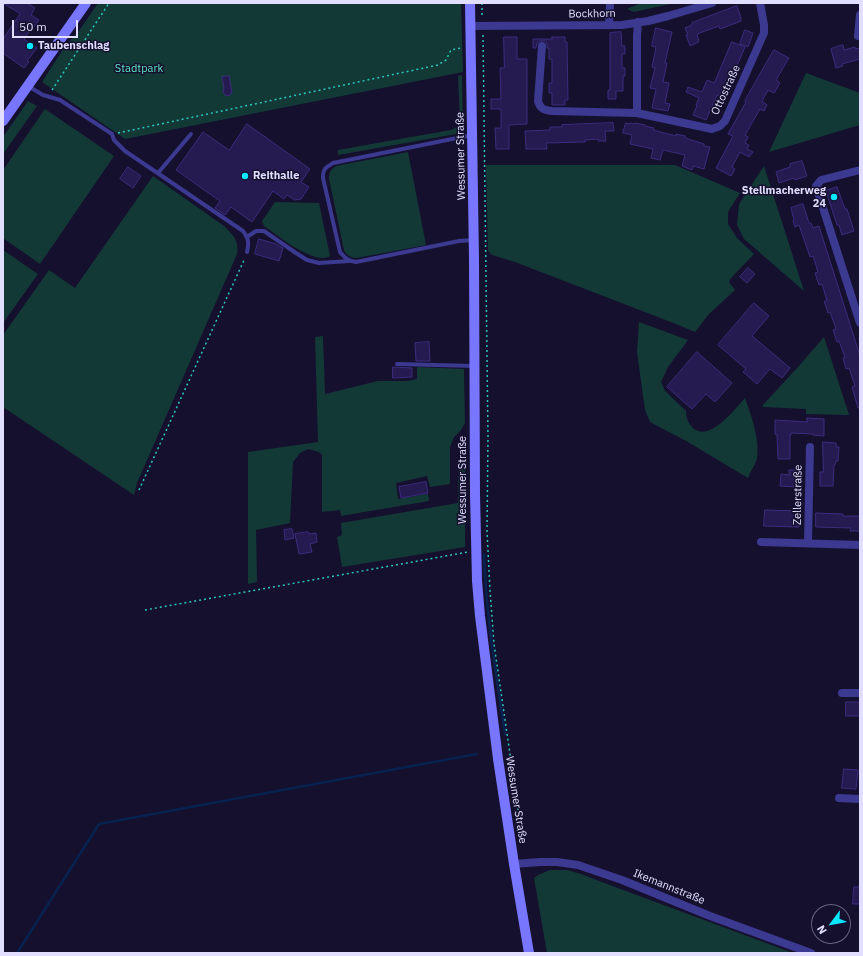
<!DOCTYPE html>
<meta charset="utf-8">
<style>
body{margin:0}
#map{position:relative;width:863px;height:956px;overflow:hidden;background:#15102e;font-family:"IBM Plex Sans",sans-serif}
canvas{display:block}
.frame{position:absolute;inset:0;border:4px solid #e1deff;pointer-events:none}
.north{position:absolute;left:811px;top:904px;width:40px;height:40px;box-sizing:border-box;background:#15102e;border:1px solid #676282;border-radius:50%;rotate:238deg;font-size:11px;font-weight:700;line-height:16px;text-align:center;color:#e1deff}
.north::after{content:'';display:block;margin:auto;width:14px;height:18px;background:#0ae7ff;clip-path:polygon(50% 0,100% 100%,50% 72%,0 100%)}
.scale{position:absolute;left:12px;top:20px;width:66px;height:18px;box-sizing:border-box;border:2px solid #e1deff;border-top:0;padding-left:5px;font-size:12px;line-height:14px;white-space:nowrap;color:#e1deff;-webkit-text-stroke:3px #15102e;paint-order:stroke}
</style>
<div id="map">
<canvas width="863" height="956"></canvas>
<div class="frame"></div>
<div class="north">N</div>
<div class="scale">50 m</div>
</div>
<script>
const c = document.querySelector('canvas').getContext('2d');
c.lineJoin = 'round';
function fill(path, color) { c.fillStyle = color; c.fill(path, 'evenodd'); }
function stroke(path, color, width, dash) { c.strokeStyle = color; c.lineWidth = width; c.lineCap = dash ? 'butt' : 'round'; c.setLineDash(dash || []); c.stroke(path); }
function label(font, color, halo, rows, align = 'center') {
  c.font = font + ' "IBM Plex Sans",sans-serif'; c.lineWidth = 3; c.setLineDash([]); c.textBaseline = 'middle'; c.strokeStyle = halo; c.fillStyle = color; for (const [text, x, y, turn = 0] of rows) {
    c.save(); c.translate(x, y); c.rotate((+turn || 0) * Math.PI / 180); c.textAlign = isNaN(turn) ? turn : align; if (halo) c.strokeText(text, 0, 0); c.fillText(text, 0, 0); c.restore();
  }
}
const green = new Path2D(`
 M 98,3 L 461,3 L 463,72 L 125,139 L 42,82 L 64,48 L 81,28 Z
 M 641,3 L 675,3 L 634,12 L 627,9 Z
 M 806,73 L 860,93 L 860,125 L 769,152 Z
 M 462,75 L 463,128 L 460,132 L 456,134 L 338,155 L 338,150 L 451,130 L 457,127 L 460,123 L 458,76 Z
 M 28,101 L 37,106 L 3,154 L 3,137 Z
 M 45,109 L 114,156 L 40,264 L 3,238 L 3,170 Z
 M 408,152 L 426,245 L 357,258 C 351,258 346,255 344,250 L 329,179 C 329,173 330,170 336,166 Z
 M 486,165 L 675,165 L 740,193 L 728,212 L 728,224 L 737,238 L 754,254 L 731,278 L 729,282 L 735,290 L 709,314 L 695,332 L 676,324 L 515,262 L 492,255 L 488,251 Z
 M 764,166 L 804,291 L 744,239 L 737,225 L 739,204 Z
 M 153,176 L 224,226 C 234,236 239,240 237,254 L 137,483 L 134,495 L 3,407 L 3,335 L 49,270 L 75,288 Z
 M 275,202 L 319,203 L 330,256 C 315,266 277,235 264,226 L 262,221 Z
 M 3,250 L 38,274 L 3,323 Z
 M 639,322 L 688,340 L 668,367 L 661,382 L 665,391 L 686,411 C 686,418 688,423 693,428 C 709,443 735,409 745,398 C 751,415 760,439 757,458 C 756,464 750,472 748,478 L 688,442 L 650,422 L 645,410 L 637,352 Z
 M 323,336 L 325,394 L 378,381 L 407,381 L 417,379 L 417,367 L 464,369 L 465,423 L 461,430 L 454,437 L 450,447 L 450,484 L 430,487 L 427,476 L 396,483 L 398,499 L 428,494 L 429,501 L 341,516 L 340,510 L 322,512 L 322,455 L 319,452 L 308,449 L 300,453 L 293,462 L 290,523 L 256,530 L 257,582 L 248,584 L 248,452 L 318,442 L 315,337 Z
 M 824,337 L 849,415 L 806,414 L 806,409 L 764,407 L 762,406 L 798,367 Z
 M 465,451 L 465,547 L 342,567 L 337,537 L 342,535 L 341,523 L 458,503 C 459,491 456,459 465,451 Z
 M 550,870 L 567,870 L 581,874 L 599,881 L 793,953 L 547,953 L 534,878 L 538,875 Z`);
const stream = new Path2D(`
 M 484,554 C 486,615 496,674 505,734
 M 17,953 L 99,824 L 477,754`);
const building = new Path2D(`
 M 3,3 L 27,3 L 35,8 L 31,15 L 39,20 L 34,27 L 33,26 L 24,39 L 37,48 L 27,61 L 29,62 L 24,68 L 3,53 L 3,39 L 20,14 Z
 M 737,6 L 741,18 L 741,21 L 720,29 L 719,26 L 697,34 L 699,42 L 690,46 L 686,35 L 688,35 L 685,28 L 692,25 L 692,23 Z
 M 656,28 L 672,32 L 665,63 L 667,63 L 663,82 L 669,83 L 665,103 L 670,104 L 668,111 L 652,108 L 656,89 L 650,88 L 655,68 L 652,67 L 656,47 L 652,46 Z
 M 745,30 L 753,33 L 748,47 L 740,44 Z
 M 621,32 L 622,46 L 625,46 L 625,54 L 622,54 L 622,68 L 625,68 L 625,76 L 623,76 L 623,91 L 616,91 L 616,99 L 608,99 L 608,90 L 610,90 L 610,33 Z
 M 504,37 L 517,37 L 517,59 L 527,59 L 527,124 L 509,125 L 509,149 L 496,149 L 495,128 L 501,128 L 501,109 L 491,109 L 491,99 L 501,99 L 500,68 L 504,68 Z
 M 552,37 L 565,37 L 565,42 L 567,42 L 568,100 L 565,100 L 565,105 L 552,105 L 552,93 L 549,93 L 549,83 L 552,83 L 552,59 L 549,59 L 549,48 L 547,48 L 547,43 L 545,41 L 540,41 L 537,43 L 536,48 L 533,48 L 533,39 L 552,39 Z
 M 732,42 L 745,47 L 734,73 L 731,72 L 721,96 L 717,95 L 706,120 L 693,115 L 697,106 L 696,105 L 699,98 L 686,92 L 688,87 L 702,92 L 707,80 L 714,83 Z
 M 843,45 L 844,50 L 855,47 L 855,49 L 860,48 L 860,59 L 842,64 L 843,66 L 836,68 L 831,49 Z
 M 774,50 L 789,58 L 776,80 L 780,83 L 774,93 L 768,90 L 762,101 L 767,105 L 764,111 L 760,109 L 745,135 L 748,137 L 745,143 L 749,145 L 747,149 L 753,152 L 749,157 L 740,152 L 732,167 L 735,169 L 731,176 L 716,168 L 733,136 L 728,134 L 746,102 L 745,101 Z
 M 229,76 L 232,92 L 230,95 L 226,96 L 223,92 L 224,88 L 222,77 Z
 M 613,123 L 614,131 L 605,131 L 606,141 L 598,141 L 598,139 L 585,140 L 585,142 L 546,143 L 547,149 L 526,149 L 525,131 L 550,130 L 550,127 L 562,127 L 562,125 Z
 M 626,123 L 629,124 L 630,123 L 634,124 L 635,123 L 645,125 L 645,126 L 654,128 L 653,130 L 676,136 L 676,134 L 685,136 L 685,137 L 688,139 L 704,144 L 704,146 L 710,147 L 704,169 L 693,166 L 692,170 L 682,166 L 685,155 L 663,150 L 660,160 L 651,158 L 653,149 L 630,144 L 632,135 L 623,133 Z
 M 247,124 L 310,169 L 301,182 L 309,187 L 301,199 L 295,200 L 287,195 L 284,199 L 273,191 L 252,222 L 231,207 L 225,215 L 215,208 L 220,201 L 176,170 L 203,132 L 229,150 Z
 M 802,161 L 807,176 L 795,180 L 794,178 L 779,183 L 776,172 L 790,167 L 790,164 Z
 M 128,167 L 141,176 L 133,188 L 120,179 Z
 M 837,187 L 845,209 L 847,209 L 854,231 L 842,235 L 839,225 L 837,225 L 826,191 Z
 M 803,204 L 809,223 L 811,223 L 813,228 L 819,226 L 860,356 L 860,408 L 858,408 L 852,387 L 855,386 L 849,368 L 846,369 L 843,358 L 845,357 L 839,341 L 837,342 L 833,330 L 836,329 L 830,312 L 828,313 L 824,301 L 827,301 L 822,284 L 819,285 L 815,273 L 818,272 L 813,256 L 810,257 L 799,225 L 795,227 L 793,221 L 794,220 L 791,208 Z
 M 259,239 L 276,244 L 283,248 L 279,261 L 255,254 Z
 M 748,268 L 755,274 L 747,283 L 740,277 Z
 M 754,303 L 769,316 L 752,336 L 790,368 L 782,378 L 770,369 L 757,384 L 743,372 L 746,369 L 718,345 Z
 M 429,342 L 430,361 L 416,361 L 415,343 Z
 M 697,352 L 732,383 L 715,402 L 706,394 L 692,409 L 667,387 Z
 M 393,367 L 412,368 L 412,377 L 393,378 Z
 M 807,418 L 824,419 L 824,436 L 813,435 L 813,434 L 791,433 L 791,435 L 790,435 L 790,459 L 778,459 L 777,435 L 775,434 L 775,420 L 807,422 Z
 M 823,442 L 836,443 L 836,447 L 839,447 L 838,461 L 836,461 L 835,465 L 834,465 L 833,486 L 820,486 L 820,472 L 823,472 Z
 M 789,470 L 799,470 L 798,487 L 780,486 L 781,474 L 789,475 Z
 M 426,482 L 428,493 L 401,498 L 399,487 Z
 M 765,510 L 800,511 L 799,527 L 764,526 Z
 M 816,513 L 843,514 L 843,516 L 860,516 L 860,531 L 850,531 L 851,528 L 816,527 Z
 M 292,529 L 294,538 L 285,540 L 284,530 Z
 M 308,532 L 309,534 L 316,533 L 317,542 L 310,544 L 312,552 L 299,554 L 295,534 Z
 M 846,702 L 860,702 L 860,716 L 846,716 Z
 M 844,769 L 858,770 L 856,789 L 842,788 Z
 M 854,887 L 860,887 L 860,904 L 853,904 Z`);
const path = new Path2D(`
 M 482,3 L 482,17
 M 483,35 L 488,437 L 487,531 L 490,590 L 494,644 L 518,809 L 518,821
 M 52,90 L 109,3
 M 118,133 L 137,129 L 438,65 L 446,60 L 451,50 L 461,48
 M 139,490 L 245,258
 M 145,610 L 468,552`);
const lane = new Path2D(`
 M 28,86 L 43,95 L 60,100 L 112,134 L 114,140 L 125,151 L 243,231 C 249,239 249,243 247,252
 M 472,135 L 333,163 C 325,168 323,169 323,178 L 340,252 C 345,258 348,261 356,262 L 459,241 L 473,240
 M 158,173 L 191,134
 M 247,237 L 256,231 L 264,231 L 277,240 L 296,253 L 307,260 L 319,263 L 349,261
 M 397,364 L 474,366`);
const street = new Path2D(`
 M 638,22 L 637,36 L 637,113 L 712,129 L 720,126 L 725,121 L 764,33 L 764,25 L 760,3
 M 609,25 L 610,3
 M 471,26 L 622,25 L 648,21 L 668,16 L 712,3
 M 858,36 L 860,15
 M 542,46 L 538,101 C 540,109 544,110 552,111 L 637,113
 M 860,170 L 821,180 L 816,186 L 860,323
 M 761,542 L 860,545
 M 808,543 L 810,447
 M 842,693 L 860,693
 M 839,798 L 860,799
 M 514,864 L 540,862 L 557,862 L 578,865 L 622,880 L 710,916 L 811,953`);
const secondary = new Path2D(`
 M 470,3 L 474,259 L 475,494 L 477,581 L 480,616 L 498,759 L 514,864 L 529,953
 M 3,121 L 86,3`);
const markers = [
 [30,46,4,"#0ae7ff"],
 [245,176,4,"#0ae7ff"],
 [834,197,4,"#0ae7ff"]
];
const streetNames = [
 ["Bockhorn",592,14,-1],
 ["Ottostraße",726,90,-65],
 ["Wessumer Straße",461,156,-91],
 ["Wessumer Straße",463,480,-90],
 ["Zellerstraße",798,495,-89],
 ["Wessumer Straße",516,800,81],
 ["Ikemannstraße",669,887,22]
];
const poiNames = [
 ["Taubenschlag",38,46],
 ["Reithalle",253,176],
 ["Stellmacherweg",826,191,"right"],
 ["24",826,204,"right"]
];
const parkNames = [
 ["Stadtpark",139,69]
];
fill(green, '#133937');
stroke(stream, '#082250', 2.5);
fill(building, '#261b50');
stroke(building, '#3c2c7e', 1);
stroke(path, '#2ac7bd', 1.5, [2, 3]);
stroke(lane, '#3c3990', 4);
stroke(street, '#3c3990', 8);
stroke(secondary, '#7875ff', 10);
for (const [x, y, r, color] of markers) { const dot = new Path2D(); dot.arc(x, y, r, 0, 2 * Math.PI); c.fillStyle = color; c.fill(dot); stroke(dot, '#15102e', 1.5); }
label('11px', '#e1deff', '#15102e', streetNames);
label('bold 11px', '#e1deff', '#15102e', poiNames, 'left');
label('11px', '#61e8c6', '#15102e', parkNames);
</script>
